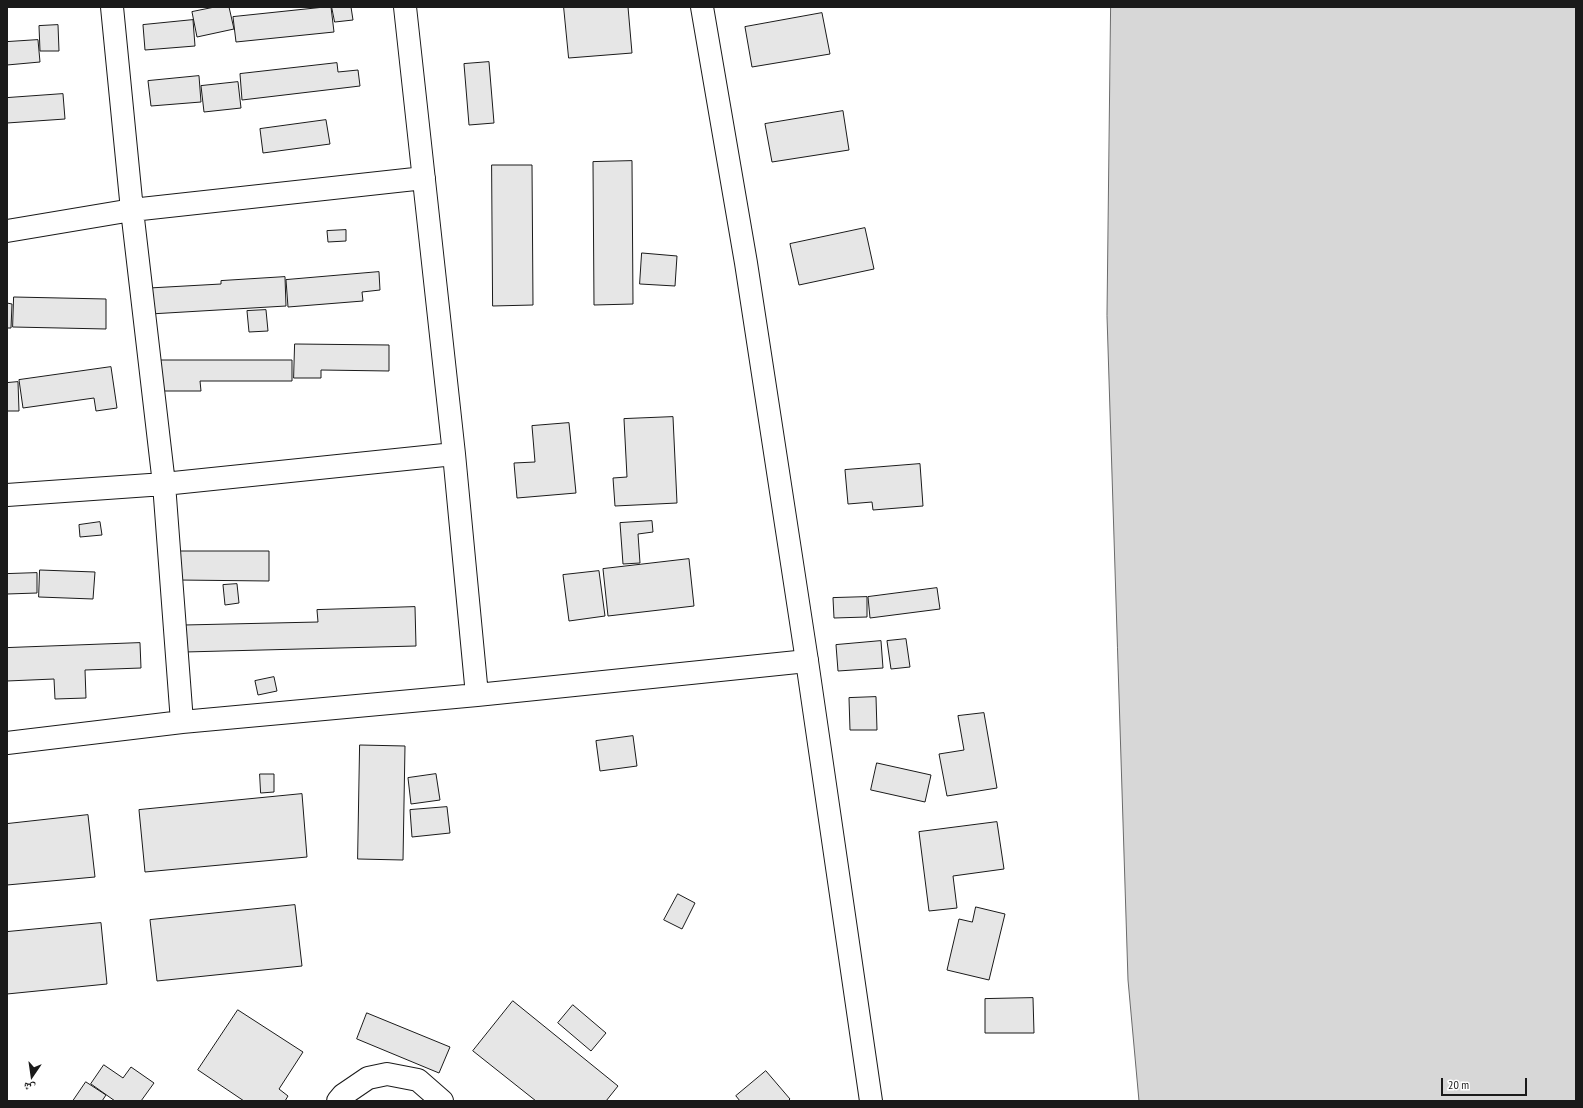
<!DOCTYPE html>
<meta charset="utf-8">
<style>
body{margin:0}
#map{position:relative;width:1583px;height:1108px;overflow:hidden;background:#fff;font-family:"PT Sans Narrow","Noto Naskh Arabic",sans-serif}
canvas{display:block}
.frame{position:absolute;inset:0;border:8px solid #1a1a1a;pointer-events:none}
.north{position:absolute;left:12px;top:1056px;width:40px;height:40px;-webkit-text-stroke:3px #fff;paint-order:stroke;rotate:193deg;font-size:11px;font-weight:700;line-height:16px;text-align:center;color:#1a1a1a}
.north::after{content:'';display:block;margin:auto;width:14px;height:18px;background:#1a1a1a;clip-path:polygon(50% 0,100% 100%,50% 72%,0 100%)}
.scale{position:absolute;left:1441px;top:1078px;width:86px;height:18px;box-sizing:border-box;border:2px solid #1a1a1a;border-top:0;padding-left:5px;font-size:12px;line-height:14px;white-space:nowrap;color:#1a1a1a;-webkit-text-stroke:3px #fff;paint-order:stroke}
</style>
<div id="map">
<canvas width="1583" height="1108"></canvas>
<div class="frame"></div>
<div class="north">ش</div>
<div class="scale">20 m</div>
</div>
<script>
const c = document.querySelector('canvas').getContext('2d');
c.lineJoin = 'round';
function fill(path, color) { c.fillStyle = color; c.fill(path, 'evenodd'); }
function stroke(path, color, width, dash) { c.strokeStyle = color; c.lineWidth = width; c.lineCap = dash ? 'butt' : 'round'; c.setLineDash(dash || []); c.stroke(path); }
const water = new Path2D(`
 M 1111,7 L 1576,7 L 1576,1101 L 1139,1101 L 1128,980 L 1107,316 Z`);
const building = new Path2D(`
 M 215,7 L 229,7 L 234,29 L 197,37 L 192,12 Z
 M 325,7 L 331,7 L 334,32 L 236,42 L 233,17 Z
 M 332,7 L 351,7 L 353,20 L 335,22 Z
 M 564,7 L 628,7 L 632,53 L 569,58 Z
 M 822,13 L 830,54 L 752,67 L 745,27 Z
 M 193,20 L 195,46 L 145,50 L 143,25 Z
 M 58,25 L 59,51 L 40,51 L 39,26 Z
 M 38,40 L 40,62 L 7,65 L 7,42 Z
 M 489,62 L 494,123 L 469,125 L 464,64 Z
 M 337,63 L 338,72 L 358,70 L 360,86 L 242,100 L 240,74 Z
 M 199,76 L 201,102 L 151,106 L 148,81 Z
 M 238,82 L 241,108 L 204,112 L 201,86 Z
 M 63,94 L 65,119 L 7,123 L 7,98 Z
 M 843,111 L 849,150 L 772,162 L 765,124 Z
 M 326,120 L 330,144 L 263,153 L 260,129 Z
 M 632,161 L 633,304 L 594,305 L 593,162 Z
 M 492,165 L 532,165 L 533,305 L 493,306 Z
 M 865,228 L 874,269 L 799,285 L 790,244 Z
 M 346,230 L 346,241 L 328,242 L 327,231 Z
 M 642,253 L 677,256 L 675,286 L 640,284 Z
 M 379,272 L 380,290 L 362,292 L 363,301 L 288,307 L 286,280 Z
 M 285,277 L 286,306 L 150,314 L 149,288 L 221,284 L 221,281 Z
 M 14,297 L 106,299 L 106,329 L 13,327 Z
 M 7,303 L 12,304 L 11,328 L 7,328 Z
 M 266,310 L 268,331 L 249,332 L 247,311 Z
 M 295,344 L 389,345 L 389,371 L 321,370 L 321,378 L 294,378 Z
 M 157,360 L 292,360 L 292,381 L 200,381 L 201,391 L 158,391 Z
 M 111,367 L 117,408 L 96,411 L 94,398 L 23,408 L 19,380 Z
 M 18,382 L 19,411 L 7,411 L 7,383 Z
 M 673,417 L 677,503 L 615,506 L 613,478 L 627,477 L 624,419 Z
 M 569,423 L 576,493 L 517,498 L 514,463 L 535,462 L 532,426 Z
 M 920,464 L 923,506 L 873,510 L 872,502 L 848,504 L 845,470 Z
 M 652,521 L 653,532 L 638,534 L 640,563 L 623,564 L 620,523 Z
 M 100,522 L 102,535 L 80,537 L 79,525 Z
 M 177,551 L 269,551 L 269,581 L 177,580 Z
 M 689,559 L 694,606 L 608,616 L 603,569 Z
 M 40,570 L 95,572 L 93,599 L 39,597 Z
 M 599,571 L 605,616 L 569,621 L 563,575 Z
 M 37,573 L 37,593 L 7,594 L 7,574 Z
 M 237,584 L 239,603 L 225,605 L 223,585 Z
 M 937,588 L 940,609 L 870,618 L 868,597 Z
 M 867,597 L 867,617 L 834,618 L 833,598 Z
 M 415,607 L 416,646 L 185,652 L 184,625 L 318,622 L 317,610 Z
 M 906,639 L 910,667 L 891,669 L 887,641 Z
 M 881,641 L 883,668 L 838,671 L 836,645 Z
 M 140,643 L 141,668 L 85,670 L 86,698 L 55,699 L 54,679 L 7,681 L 7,648 Z
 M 274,677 L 277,691 L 258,695 L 255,681 Z
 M 876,697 L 877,730 L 850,730 L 849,698 Z
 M 984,713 L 997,788 L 947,796 L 939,754 L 964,750 L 958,716 Z
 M 633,736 L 637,766 L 600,771 L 596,741 Z
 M 360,745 L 405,746 L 403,860 L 358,859 Z
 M 877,763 L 931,775 L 925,802 L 871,790 Z
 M 260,774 L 274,774 L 274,792 L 261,793 Z
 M 436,774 L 440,800 L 411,804 L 408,778 Z
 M 302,794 L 307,857 L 145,872 L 139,810 Z
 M 447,807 L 450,833 L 412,837 L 410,810 Z
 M 88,815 L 95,877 L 7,885 L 7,824 Z
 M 997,822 L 1004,869 L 953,876 L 957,908 L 929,911 L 919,832 Z
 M 678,894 L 695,903 L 682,929 L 664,920 Z
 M 295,905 L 302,966 L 157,981 L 150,920 Z
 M 976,907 L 1005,914 L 989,980 L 947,970 L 959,919 L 972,922 Z
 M 101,923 L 107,984 L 7,994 L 7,932 Z
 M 1033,998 L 1034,1033 L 985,1033 L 985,999 Z
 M 513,1001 L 618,1086 L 606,1101 L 536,1101 L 473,1051 Z
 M 573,1005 L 606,1033 L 591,1051 L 558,1023 Z
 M 238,1010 L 303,1052 L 279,1089 L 288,1096 L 285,1101 L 244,1101 L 198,1070 Z
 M 367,1013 L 450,1047 L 439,1073 L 357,1039 Z
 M 104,1065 L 123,1078 L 131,1067 L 154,1083 L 141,1101 L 115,1101 L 91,1084 Z
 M 766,1071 L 790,1099 L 788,1101 L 740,1101 L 736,1096 Z
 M 86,1082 L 106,1095 L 102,1101 L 73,1101 Z`);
const street = new Path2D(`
 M 112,7 L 132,210 L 164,484 L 182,722
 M 405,7 L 454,454 L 477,695
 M 7,231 L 132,210 L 424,178
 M 7,495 L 164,484 L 454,454
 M 7,743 L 182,722 L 477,695 L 807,661
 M 338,1101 L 343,1095 L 368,1078 L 387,1074 L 418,1080 L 442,1101`);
const secondary = new Path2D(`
 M 702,7 L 746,263 L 807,661 L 871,1101`);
fill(water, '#d7d7d7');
stroke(water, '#6a6a6a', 1);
fill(building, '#e6e6e6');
stroke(building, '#1a1a1a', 1);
stroke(street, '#1a1a1a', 24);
stroke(secondary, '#1a1a1a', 24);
stroke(street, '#fff', 22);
stroke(secondary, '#fff', 22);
</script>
